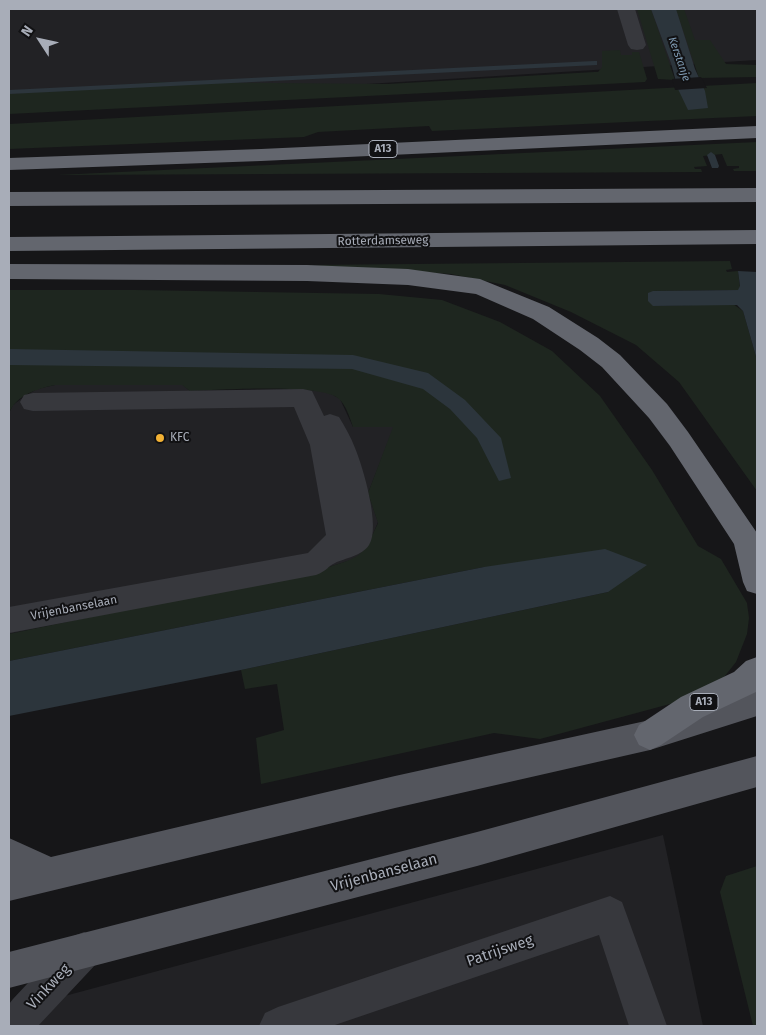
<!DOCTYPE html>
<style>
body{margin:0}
#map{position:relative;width:766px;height:1035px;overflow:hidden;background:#161618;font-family:"Fira Sans",sans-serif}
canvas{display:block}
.frame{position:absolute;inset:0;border:10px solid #a8adb8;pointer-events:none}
.north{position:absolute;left:15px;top:15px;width:50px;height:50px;-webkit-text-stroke:4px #111113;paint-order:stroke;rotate:305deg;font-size:14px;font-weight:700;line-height:20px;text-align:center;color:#a8adb8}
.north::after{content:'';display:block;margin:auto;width:18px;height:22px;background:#a8adb8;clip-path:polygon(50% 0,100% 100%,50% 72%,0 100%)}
</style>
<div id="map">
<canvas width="766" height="1035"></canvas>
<div class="frame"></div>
<div class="north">N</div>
</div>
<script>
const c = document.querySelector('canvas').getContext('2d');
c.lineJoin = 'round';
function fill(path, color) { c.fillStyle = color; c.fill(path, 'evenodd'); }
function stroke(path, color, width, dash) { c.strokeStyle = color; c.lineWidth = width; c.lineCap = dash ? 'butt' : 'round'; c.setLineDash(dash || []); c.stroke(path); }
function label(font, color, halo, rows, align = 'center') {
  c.font = font + ' "Fira Sans",sans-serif'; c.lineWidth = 4; c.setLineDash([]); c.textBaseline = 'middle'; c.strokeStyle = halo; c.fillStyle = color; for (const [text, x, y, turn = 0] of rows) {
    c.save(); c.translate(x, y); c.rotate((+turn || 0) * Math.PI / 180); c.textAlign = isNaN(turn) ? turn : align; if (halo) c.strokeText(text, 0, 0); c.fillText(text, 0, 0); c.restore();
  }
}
const built = new Path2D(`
 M 9,9 L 757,9 L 757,60 L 9,106 Z
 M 55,385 L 183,385 L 190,391 L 303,389 L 328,392 L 340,399 L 353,427 L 394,427 L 368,493 L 378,522 L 368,546 L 358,558 L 329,567 L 9,634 L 9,413 L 13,405 L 25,396 L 37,389 Z
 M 663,835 L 703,1026 L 9,1026 L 9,1011 Z`);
const green = new Path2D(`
 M 637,9 L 651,9 L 675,80 L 658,79 Z
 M 676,9 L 684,9 L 695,40 L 710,40 L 726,64 L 757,65 L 757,77 L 699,78 Z
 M 620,50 L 621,55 L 632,55 L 632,52 L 639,52 L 647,79 L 645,82 L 9,114 L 9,94 L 159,82 L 388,84 L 594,72 L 598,72 L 602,67 L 602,51 Z
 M 757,83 L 757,116 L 432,131 L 429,126 L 318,132 L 304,137 L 9,149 L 9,124 Z
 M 757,142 L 757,171 L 734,171 L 733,169 L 739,168 L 739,166 L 727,166 L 722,154 L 703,156 L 707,166 L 694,167 L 695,169 L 701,169 L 702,172 L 57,175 Z
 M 730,261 L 732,269 L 726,270 L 727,272 L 738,271 L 740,287 L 739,290 L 653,291 L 653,306 L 733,304 L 743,311 L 757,360 L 757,491 L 679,382 L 636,345 L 571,312 L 505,285 L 451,274 L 308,265 Z
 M 9,290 L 136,290 L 379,294 L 442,300 L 500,322 L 552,351 L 600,396 L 652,470 L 698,546 L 721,559 L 747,603 L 749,618 L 747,634 L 736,662 L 717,686 L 681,701 L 540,739 L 494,733 L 261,784 L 256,738 L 284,730 L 277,684 L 245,689 L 241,670 L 608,592 L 484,567 L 9,661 L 9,634 L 329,567 C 363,556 363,556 378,523 L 368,493 L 393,427 L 353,427 C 350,418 346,405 339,399 C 322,383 218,390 190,391 L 182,385 L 55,385 C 36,389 17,395 9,413 Z
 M 757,866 L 757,1026 L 753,1026 L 720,892 L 726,876 Z`);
const water = new Path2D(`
 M 651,9 L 676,9 L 695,69 L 705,91 L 708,108 L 688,110 L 678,89 L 671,63 Z
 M 738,271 L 757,272 L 757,360 L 743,311 L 737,305 L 653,306 L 648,301 L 648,293 L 653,291 L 738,290 L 740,286 Z
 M 9,349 L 353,355 L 428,373 L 465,400 L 501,438 L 511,478 L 499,481 L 477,438 L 450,409 L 423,389 L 352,369 L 9,365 Z
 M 605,549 L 647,565 L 608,592 L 241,670 L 9,716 L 9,661 L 484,567 Z`);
const pier = new Path2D(`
 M 701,77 L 707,88 L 675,90 L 672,79 Z`);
const stream = new Path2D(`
 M 594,61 L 597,61 L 597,65 L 9,94 L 9,90 Z
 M 711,152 L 715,155 L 719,166 L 718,168 L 712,168 L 707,155 Z`);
const minor = new Path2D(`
 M 617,9 L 635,9 L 646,45 L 643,49 L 637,50 L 631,49 L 628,45 Z
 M 303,389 L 312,391 L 324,416 L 330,414 L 339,417 C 345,427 351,437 355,448 C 363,467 381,528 369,545 C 362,556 345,558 335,563 C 328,566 327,571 316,575 L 9,633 L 9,607 L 308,553 L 326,535 L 310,445 L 294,407 L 33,411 L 24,409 L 20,402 L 24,395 L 33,393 Z
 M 610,896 L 622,902 L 667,1026 L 629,1026 L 599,935 L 332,1026 L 259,1026 L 265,1013 L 278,1007 Z
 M 84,932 L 97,937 L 102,950 L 97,963 L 38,1026 L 9,1026 L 9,1004 L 13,999 L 71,937 Z`);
const major = new Path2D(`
 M 757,688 L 757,716 L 650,750 L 395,808 L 9,901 L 9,838 L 51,857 L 395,776 L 650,720 Z
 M 757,756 L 757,787 L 477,866 L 9,988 L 9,952 L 477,832 Z`);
const highway = new Path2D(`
 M 757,126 L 757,138 L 261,161 L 9,170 L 9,158 L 261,149 Z
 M 757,188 L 757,202 L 9,206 L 9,192 Z
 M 757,230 L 757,244 L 9,251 L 9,237 Z
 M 9,264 L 307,265 L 408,269 L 480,279 L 549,307 L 598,338 L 620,355 L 667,404 L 688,432 L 757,533 L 757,594 L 747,591 L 743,582 L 734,544 L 670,446 L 649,418 L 602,367 L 580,350 L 533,319 L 476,294 L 408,285 L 307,281 L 9,279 Z
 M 757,657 L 756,692 L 703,717 L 661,745 L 650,750 L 639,745 L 634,735 L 639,725 L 681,697 L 734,672 L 746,661 Z`);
const markers = [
 [160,438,5,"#f2b134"]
];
const farWaternames = [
 ["Kerstanje",679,59,71]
];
const shields = [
 [383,149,28],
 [704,702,28]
];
const shieldNames = [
 ["A13",383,149],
 ["A13",704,702]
];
const streetNames = [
 ["Rotterdamseweg",383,241,-1],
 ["Vrijenbanselaan",74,608,-11]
];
const poiNames = [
 ["KFC",170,438]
];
const nearStreetnames = [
 ["Vrijenbanselaan",384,873,-15],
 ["Patrijsweg",500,951,-19],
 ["Vinkweg",49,987,-47]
];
fill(built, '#222225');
fill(green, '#1e261f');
fill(water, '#2c353c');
fill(pier, '#161618');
fill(stream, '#2c353c');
fill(minor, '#37383d');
fill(major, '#53555c');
fill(highway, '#63666e');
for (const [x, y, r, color] of markers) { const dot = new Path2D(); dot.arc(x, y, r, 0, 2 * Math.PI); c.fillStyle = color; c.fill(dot); stroke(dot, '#111113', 2); }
label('italic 11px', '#7f9bb3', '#111113', farWaternames);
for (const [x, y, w] of shields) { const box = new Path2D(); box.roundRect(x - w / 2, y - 8.5, w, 17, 4); c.fillStyle = '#111113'; c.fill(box); stroke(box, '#a8adb8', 1); }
label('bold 11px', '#a8adb8', null, shieldNames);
label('12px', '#a8adb8', '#111113', streetNames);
label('12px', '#a8adb8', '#111113', poiNames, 'left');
label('15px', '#a8adb8', '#111113', nearStreetnames);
</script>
